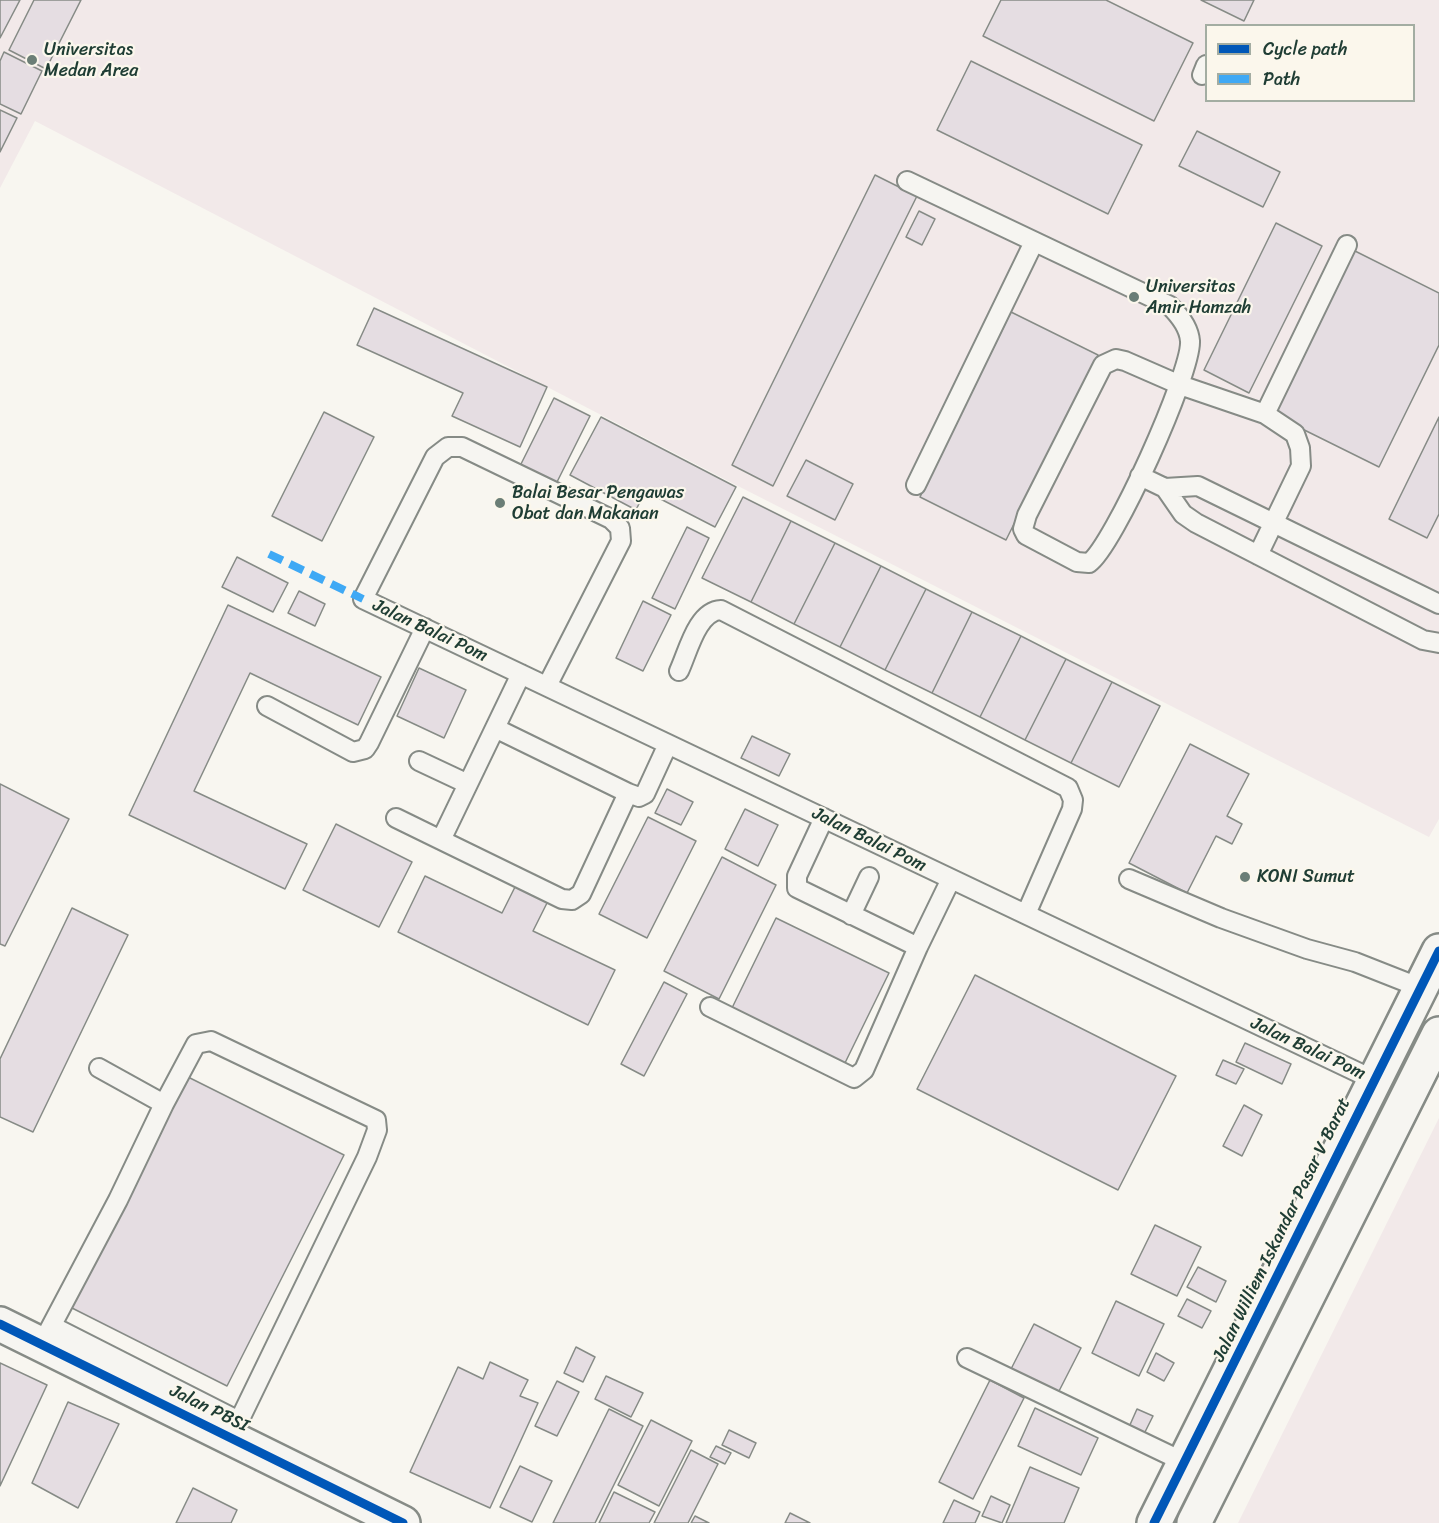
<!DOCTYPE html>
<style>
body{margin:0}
#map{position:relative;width:1439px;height:1523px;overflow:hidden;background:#f8f6f0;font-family:Sriracha,sans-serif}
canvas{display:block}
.legend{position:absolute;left:1205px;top:24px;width:210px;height:78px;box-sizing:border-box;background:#fbf7ec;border:2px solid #a3ada2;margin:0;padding:8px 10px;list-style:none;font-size:18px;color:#1f3d34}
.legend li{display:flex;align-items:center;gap:12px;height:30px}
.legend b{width:30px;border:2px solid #a3ada2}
</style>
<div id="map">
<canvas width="1439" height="1523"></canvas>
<ul class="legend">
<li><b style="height:8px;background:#0057b8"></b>Cycle path</li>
<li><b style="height:8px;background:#3fa9f5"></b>Path</li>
</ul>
</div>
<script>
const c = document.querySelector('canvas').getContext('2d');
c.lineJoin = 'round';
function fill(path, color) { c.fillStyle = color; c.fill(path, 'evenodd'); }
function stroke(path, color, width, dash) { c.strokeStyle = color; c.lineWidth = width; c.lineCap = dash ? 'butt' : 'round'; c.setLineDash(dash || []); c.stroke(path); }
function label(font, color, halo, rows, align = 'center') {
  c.font = font + ' Sriracha,sans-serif'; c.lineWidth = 4.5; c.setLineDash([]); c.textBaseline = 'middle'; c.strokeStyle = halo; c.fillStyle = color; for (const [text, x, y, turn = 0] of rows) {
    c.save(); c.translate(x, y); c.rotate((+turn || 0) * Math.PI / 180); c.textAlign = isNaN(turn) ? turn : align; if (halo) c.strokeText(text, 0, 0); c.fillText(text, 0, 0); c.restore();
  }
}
const built = new Path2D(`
 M 0,0 L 1439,0 L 1439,819 L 1429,837 L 736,485 L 35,121 L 0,188 ZM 1206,26 L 1414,26 L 1414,100 L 1206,100 Z
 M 1439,1118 L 1439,1523 L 1238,1523 Z`);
const building = new Path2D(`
 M 0,0 L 20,0 L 0,38 Z
 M 34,0 L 81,0 L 46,69 L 9,50 Z
 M 1001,0 L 1106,0 L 1193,43 L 1154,121 L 983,36 Z
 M 1201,0 L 1254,0 L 1244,21 Z
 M 4,52 L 42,71 L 21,114 L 0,104 L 0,61 Z
 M 971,61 L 1142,145 L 1108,214 L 937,130 Z
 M 0,110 L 17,118 L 0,152 Z
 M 1197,131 L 1280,172 L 1263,207 L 1179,166 Z
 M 875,175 L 917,196 L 773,486 L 732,465 Z
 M 919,211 L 935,219 L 922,245 L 906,237 Z
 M 1276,223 L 1322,246 L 1249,393 L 1204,370 Z
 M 1349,248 L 1439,293 L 1439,345 L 1379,467 L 1268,412 Z
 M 374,308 L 547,387 L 520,447 L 452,416 L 463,393 L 357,345 Z
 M 1011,312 L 1098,355 L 1006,540 L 920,497 Z
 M 554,398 L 590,416 L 554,488 L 518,470 Z
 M 324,412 L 374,437 L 322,541 L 272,516 Z
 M 601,417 L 736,487 L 715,527 L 645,491 L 636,510 L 570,475 Z
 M 1439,417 L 1439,514 L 1427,538 L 1389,519 Z
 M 806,460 L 853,484 L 835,520 L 787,496 Z
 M 743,497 L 791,521 L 751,602 L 702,578 Z
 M 791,521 L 835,543 L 794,624 L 751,602 Z
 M 687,527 L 709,538 L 675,609 L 652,598 Z
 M 835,543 L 881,566 L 840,647 L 794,624 Z
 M 237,557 L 288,583 L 273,612 L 222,587 Z
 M 881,566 L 926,589 L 885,670 L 840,647 Z
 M 926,589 L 972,612 L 932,693 L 885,670 Z
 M 299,591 L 325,604 L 315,626 L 288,613 Z
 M 643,601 L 671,615 L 643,671 L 616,658 Z
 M 228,605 L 381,677 L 358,725 L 250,673 L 194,791 L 307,844 L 285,889 L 129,815 Z
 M 972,612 L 1021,636 L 980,717 L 932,693 Z
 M 1021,636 L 1066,659 L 1025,740 L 980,717 Z
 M 1066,659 L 1112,682 L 1071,763 L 1025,740 Z
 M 419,668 L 466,690 L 444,738 L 397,716 Z
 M 1112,682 L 1160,706 L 1119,787 L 1071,763 Z
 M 752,736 L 790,754 L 779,776 L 741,758 Z
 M 1190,744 L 1249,774 L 1227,816 L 1242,824 L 1232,844 L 1216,836 L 1187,893 L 1129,863 Z
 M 0,784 L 69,819 L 5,946 L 0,944 Z
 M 667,789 L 693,802 L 681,825 L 655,813 Z
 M 745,809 L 778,825 L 758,866 L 725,849 Z
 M 648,817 L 696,841 L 647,938 L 599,914 Z
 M 336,824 L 412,862 L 379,927 L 303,890 Z
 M 722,857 L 776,885 L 719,999 L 664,971 Z
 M 425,876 L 502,913 L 516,885 L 548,901 L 533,931 L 615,970 L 588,1025 L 398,932 Z
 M 72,908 L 128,935 L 33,1132 L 0,1117 L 0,1059 Z
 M 776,918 L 889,973 L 844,1065 L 731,1010 Z
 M 975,975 L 1176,1076 L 1118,1190 L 917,1089 Z
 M 664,982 L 687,994 L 644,1076 L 621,1064 Z
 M 1245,1043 L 1291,1064 L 1282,1084 L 1236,1062 Z
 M 1223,1060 L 1244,1069 L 1236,1084 L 1216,1075 Z
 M 186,1076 L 344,1155 L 227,1386 L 70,1307 Z
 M 1244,1105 L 1262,1115 L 1242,1156 L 1223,1146 Z
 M 1155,1225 L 1201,1247 L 1177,1296 L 1131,1274 Z
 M 1198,1267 L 1226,1281 L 1216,1302 L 1187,1287 Z
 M 1187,1299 L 1211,1311 L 1202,1328 L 1178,1316 Z
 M 1116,1301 L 1164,1324 L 1139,1376 L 1092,1353 Z
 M 1034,1324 L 1081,1348 L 1057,1395 L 1010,1371 Z
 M 576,1347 L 595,1357 L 583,1382 L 564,1373 Z
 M 1156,1353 L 1174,1363 L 1164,1381 L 1147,1372 Z
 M 490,1362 L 528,1380 L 520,1396 L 538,1403 L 490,1508 L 410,1472 L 458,1367 L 483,1379 Z
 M 0,1363 L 47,1385 L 0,1486 Z
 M 606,1376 L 643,1393 L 631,1417 L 595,1399 Z
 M 990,1380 L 1024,1398 L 973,1499 L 939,1482 Z
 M 557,1381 L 579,1392 L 557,1436 L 535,1426 Z
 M 68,1402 L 119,1424 L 78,1508 L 32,1483 Z
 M 1035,1408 L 1098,1438 L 1081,1475 L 1018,1446 Z
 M 609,1409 L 643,1426 L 595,1523 L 553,1523 Z
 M 1137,1409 L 1153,1416 L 1144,1434 L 1129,1427 Z
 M 651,1420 L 692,1441 L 659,1506 L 618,1485 Z
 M 729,1430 L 756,1443 L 749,1458 L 722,1445 Z
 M 716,1446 L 731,1453 L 725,1464 L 710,1457 Z
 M 691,1450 L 718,1464 L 688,1523 L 654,1523 Z
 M 520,1466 L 552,1481 L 532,1522 L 500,1507 Z
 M 1030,1467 L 1079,1488 L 1064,1523 L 1006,1523 Z
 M 193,1488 L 237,1510 L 231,1523 L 176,1523 Z
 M 614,1492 L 655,1512 L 649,1523 L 599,1523 Z
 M 991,1496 L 1010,1505 L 1002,1523 L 982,1516 Z
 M 954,1500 L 980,1512 L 975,1523 L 943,1523 Z
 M 790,1513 L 810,1523 L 785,1523 Z
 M 695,1516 L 709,1523 L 691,1523 Z`);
const service = new Path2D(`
 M 1202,75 L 1206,65
 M 907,181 L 1170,306 C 1179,315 1189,327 1190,341 C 1192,372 1113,547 1089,563 L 1077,562 L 1026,535 L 1023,529 L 1027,515 L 1103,365 L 1116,359 L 1125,361 L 1180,385 L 1265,414 L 1347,245
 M 1140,476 L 1165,488 L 1198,486 L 1439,604
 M 916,485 L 1034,242
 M 1165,488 L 1183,514 L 1196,523 L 1423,640 L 1439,643
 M 1258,555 L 1301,466 L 1300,448 L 1295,434 L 1265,414
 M 679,671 C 688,652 697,611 721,610 L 1068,788 L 1073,800 L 1072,809 L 1026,914
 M 521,674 L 495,728 L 628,793 L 639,797 L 645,794 L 668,744
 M 547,686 L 621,541 L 620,528 L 611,519 L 462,447 L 448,447 L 435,457 L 363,599 L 1374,1080
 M 267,706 L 353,752 L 365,749 L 369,743 L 425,628
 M 495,728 L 441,840 L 562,899 L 572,900 L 581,894 L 628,793
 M 419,761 L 468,784
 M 396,818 L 441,840
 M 824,818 L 797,876 L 797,888 L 918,947 L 951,879
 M 1129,879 L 1221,918 L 1307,949 L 1355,962 L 1421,988
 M 851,915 L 869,877
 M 710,1007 L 854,1078 L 864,1070 L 918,947
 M 52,1326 L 239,1421 L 367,1157 L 377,1130 L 376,1120 L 211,1041 L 196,1044 L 164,1104
 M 46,1336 L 118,1200 L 164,1104 L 99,1068
 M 967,1358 L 1184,1462`);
const minor = new Path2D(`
 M 0,1324 L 403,1523`);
const tertiary = new Path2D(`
 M 1154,1523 L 1439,951
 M 1194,1523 L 1439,1034`);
const quiet = new Path2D(`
 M 269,554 L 363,599`);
const cycleway = new Path2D(`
 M 0,1324 L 403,1523
 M 1154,1523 L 1439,951`);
const markers = [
 [32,60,6,"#6b7e76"],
 [1134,297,6,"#6b7e76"],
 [500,503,6,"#6b7e76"],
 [1245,877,6,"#6b7e76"]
];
const poiNames = [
 ["Universitas",44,50],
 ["Medan Area",44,71],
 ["Universitas",1146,287],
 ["Amir Hamzah",1146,308],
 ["Balai Besar Pengawas",512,493],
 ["Obat dan Makanan",512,514],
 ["KONI Sumut",1257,877]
];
const streetNames = [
 ["Jalan Balai Pom",430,631,25],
 ["Jalan Balai Pom",869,840,26],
 ["Jalan Balai Pom",1308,1049,25],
 ["Jalan Williem Iskandar Pasar V Barat",1282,1230,-64],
 ["Jalan PBSI",209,1409,26]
];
fill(built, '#f2e9e9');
fill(building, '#e5dde2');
stroke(building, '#868b86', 1.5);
stroke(service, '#868b86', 22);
stroke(minor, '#868b86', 38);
stroke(tertiary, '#868b86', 38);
stroke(service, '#f6f5f1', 18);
stroke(minor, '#f6f5f1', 33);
stroke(tertiary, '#f6f5f1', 33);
stroke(quiet, '#3fa9f5', 8, [15, 8]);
stroke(cycleway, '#0057b8', 9);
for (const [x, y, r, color] of markers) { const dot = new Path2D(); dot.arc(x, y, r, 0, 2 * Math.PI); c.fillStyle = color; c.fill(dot); stroke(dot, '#fbf7ec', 2); }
label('18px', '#1f3d34', '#fbf7ec', poiNames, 'left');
label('18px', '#1f3d34', '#fbf7ec', streetNames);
</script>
